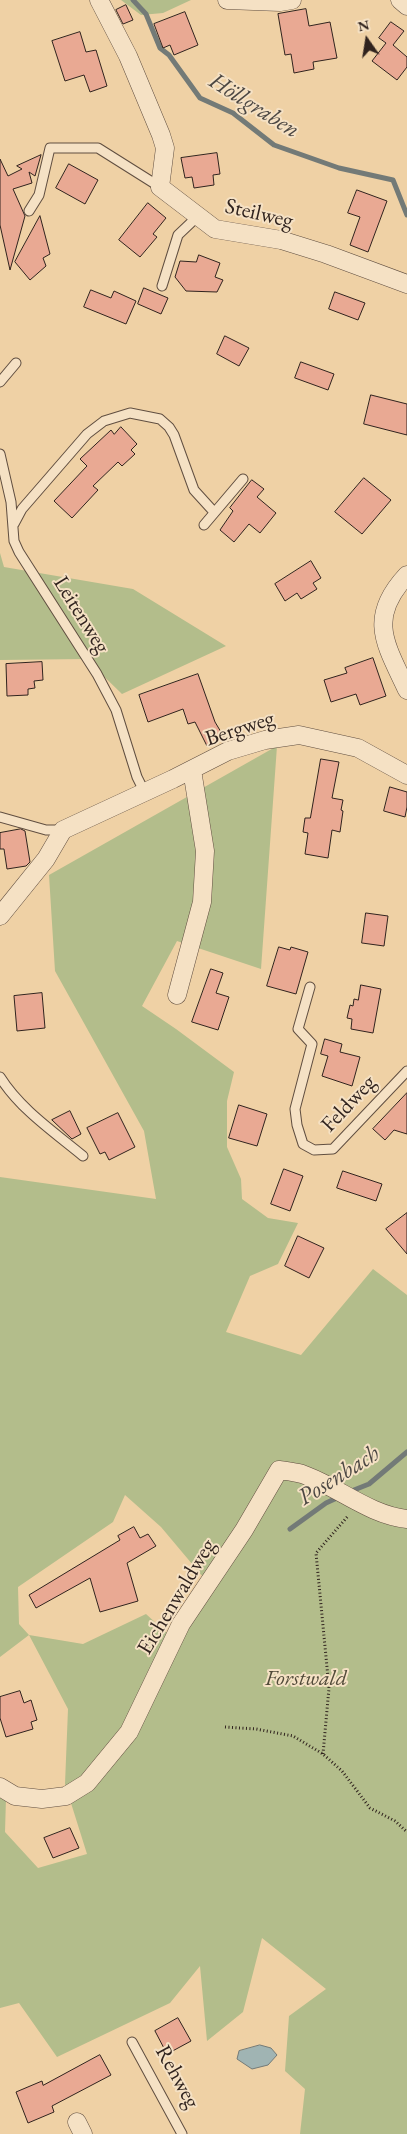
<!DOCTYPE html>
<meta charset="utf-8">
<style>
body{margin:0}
#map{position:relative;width:407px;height:2134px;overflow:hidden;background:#efd1a5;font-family:"EB Garamond",serif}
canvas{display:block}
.north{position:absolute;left:342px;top:15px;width:50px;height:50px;-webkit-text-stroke:4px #f5e1c4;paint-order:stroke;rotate:347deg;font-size:14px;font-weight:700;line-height:20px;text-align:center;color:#30231e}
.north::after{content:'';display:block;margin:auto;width:18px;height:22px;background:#30231e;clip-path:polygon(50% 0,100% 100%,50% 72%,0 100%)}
</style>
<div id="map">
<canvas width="407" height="2134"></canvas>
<div class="north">N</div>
</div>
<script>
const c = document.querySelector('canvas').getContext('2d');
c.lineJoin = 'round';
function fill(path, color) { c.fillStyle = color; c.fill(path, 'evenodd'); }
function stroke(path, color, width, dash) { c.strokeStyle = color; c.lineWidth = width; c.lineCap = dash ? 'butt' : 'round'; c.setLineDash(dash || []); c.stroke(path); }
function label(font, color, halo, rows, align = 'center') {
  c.font = font + ' "EB Garamond",serif'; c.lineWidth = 4; c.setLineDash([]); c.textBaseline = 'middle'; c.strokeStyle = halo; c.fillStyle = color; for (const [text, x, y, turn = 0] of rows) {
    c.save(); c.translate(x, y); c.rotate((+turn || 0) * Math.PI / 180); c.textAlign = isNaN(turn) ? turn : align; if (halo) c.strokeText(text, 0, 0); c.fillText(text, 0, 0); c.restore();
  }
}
const green = new Path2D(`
 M 121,0 L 191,0 L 163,13 L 141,15 Z
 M 0,553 L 4,567 L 133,589 L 226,646 L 122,694 L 86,659 L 0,660 Z
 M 277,746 L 261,969 L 177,941 L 142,1006 L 176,1029 L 234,1072 L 227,1101 L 227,1147 L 241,1179 L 242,1199 L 268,1218 L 298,1223 L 278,1264 L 250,1276 L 226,1332 L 301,1355 L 373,1269 L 407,1295 L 407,2134 L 300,2134 L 305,2089 L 285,2071 L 289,2016 L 326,1989 L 262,1938 L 243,2012 L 207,2041 L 200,1966 L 170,2003 L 57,2057 L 19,2003 L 0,2008 L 0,1797 L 6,1798 L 5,1832 L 38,1868 L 87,1854 L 65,1784 L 68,1709 L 29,1635 L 0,1657 L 0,1177 L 156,1199 L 144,1131 L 55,971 L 49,875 ZM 125,1495 L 161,1527 L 203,1577 L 168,1634 L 146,1614 L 83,1644 L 29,1635 L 19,1624 L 18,1587 L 113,1522 Z`);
const water = new Path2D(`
 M 260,2045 L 271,2048 L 277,2055 L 268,2065 L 252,2069 L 237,2059 L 239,2051 Z`);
const stream = new Path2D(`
 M 133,0 L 146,14 L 160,48 L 169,55 L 200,98 L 233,113 L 274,145 L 339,168 L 393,180 L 407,215
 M 349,1492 L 369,1484 L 407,1452
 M 290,1529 L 326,1503 L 339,1497`);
const building = new Path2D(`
 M 126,5 L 133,20 L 123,24 L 116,10 Z
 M 306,9 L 309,26 L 330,22 L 337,58 L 313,62 L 314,69 L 294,73 L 291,54 L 285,55 L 278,14 Z
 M 185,12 L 198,45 L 174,55 L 170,45 L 163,48 L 154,24 Z
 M 391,22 L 404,31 L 393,45 L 407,57 L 407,67 L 397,80 L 372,61 L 386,43 L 379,38 Z
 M 80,32 L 86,52 L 96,50 L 107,86 L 90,92 L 84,75 L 65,81 L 52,41 Z
 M 217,153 L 220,174 L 213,175 L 214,185 L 194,188 L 192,177 L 185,178 L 181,158 Z
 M 41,155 L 35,176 L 29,172 L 32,183 L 13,189 L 25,216 L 10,270 L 0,225 L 0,159 L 8,176 L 22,169 L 17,166 Z
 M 69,164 L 98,180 L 85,204 L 56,188 Z
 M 357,190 L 387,201 L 368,252 L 350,245 L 360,217 L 348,213 Z
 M 148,203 L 166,218 L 153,234 L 157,237 L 140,257 L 119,240 Z
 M 40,216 L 50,254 L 43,258 L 46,266 L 30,280 L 15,262 Z
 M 199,255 L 220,263 L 215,277 L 223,280 L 217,292 L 186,291 L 175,277 L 180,261 L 196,262 Z
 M 144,288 L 168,298 L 161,314 L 138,304 Z
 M 91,290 L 111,298 L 114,291 L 136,301 L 126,324 L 84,307 Z
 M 335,292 L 365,303 L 358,320 L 329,309 Z
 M 225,336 L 249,348 L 239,366 L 217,354 Z
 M 301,362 L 334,374 L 328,390 L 295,378 Z
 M 371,395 L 407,404 L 407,435 L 364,424 Z
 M 121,427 L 137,444 L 131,450 L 135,454 L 122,466 L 118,462 L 93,486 L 98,490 L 72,518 L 54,501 L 87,466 L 80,459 L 111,430 L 114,434 Z
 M 364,478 L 391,500 L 362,534 L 335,512 Z
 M 252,480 L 264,489 L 257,497 L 276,513 L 260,533 L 249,524 L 234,542 L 220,530 L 233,511 L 230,508 Z
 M 311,561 L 321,578 L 313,583 L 317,589 L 301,599 L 297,593 L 285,601 L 275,584 Z
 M 373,658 L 386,696 L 360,705 L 356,694 L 331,702 L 324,680 L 347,673 L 345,668 Z
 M 42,662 L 43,680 L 34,681 L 35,688 L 28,689 L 28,695 L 7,696 L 6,664 Z
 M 198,674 L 215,722 L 224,737 L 207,746 L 195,722 L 188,724 L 183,709 L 148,722 L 139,695 Z
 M 321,759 L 339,762 L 332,798 L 343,800 L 341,810 L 343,811 L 340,832 L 332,830 L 328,858 L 305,854 L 308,833 L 303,832 L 305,818 L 310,818 Z
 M 390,787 L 407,792 L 407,807 L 405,817 L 384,811 Z
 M 21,829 L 25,831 L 30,862 L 26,866 L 7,869 L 4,849 L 0,849 L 0,833 Z
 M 366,913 L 388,916 L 384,946 L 362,943 Z
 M 279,947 L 290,950 L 291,947 L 308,952 L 296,994 L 267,986 Z
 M 211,969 L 223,973 L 216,993 L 229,997 L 218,1030 L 192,1022 Z
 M 361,985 L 381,989 L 373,1033 L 351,1029 L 352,1019 L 347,1018 L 350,1005 L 353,1006 L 354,999 L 358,1000 Z
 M 42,993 L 45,1028 L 17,1031 L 14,996 Z
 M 325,1039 L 342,1044 L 340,1052 L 360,1057 L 352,1086 L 322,1076 L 328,1056 L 321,1054 Z
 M 407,1093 L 407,1134 L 394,1130 L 385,1140 L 373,1129 Z
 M 239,1105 L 267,1114 L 257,1146 L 229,1138 Z
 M 70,1111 L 81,1134 L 72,1139 L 52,1120 Z
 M 118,1113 L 135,1147 L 109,1160 L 105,1152 L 100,1154 L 87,1128 Z
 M 284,1169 L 303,1176 L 290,1211 L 271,1204 Z
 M 343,1171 L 382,1184 L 376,1201 L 337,1188 Z
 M 407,1213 L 407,1254 L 386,1229 Z
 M 298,1236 L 324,1248 L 309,1278 L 285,1266 Z
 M 134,1527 L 140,1538 L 148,1534 L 156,1546 L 127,1563 L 138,1601 L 100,1612 L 90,1578 L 36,1608 L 29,1595 L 120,1540 L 118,1536 Z
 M 20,1691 L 24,1703 L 31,1700 L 37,1720 L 31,1722 L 33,1729 L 6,1737 L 0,1718 L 0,1697 Z
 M 70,1828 L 79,1848 L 53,1858 L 44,1838 Z
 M 178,2018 L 191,2041 L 167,2054 L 155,2031 Z
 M 100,2055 L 111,2075 L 52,2106 L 54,2112 L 28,2123 L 16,2092 L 42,2081 L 43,2085 Z`);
const path = new Path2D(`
 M 225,1727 L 256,1729 L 293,1736 L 323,1754 L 342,1771 L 370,1808 L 395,1821 L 407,1832
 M 323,1754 L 329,1688 L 316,1553 L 348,1516`);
const service = new Path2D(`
 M 29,211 L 39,195 L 50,148 L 98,148 L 160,187
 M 162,286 L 178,235 L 198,216
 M 0,382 L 16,363
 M 0,454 L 11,502 L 14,541 L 19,552 L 97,674 L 116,710 L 137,777 L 145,793
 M 14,524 L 22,509 L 87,434 L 104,421 L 130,413 L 160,419 L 169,427 L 174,435 L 194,490 L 214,512
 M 204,525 L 243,479
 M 0,817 L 46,830 L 63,830
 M 310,987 L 298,1029 L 312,1044 L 295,1109 L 297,1125 L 303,1144 L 314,1150 L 333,1149 L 407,1071
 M 0,1077 C 20,1109 54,1132 83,1156
 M 132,2042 L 182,2134`);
const minor = new Path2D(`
 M 99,0 L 128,56 L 161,135 L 165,148 L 160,187 L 215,229 L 281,240 L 326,254 L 407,284
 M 227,0 L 280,2 L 292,0
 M 400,0 L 407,6
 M 407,575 C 367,618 385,643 407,690
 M 0,916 L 46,859 L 63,830 L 173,779 L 228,751 L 265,740 L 299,735 L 358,748 L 407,775
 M 177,995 L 202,902 L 205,851 L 192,770
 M 0,1787 L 15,1796 L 42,1799 L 66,1796 L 87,1783 L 129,1732 L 181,1624 L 244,1530 L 279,1470 C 286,1471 295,1472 302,1474 C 337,1486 369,1515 407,1519
 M 77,2122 L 83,2134`);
const streetNames = [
 ["Steilweg",259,214,13],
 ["Leitenweg",81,615,58],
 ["Bergweg",240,729,-18],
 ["Feldweg",349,1104,-47],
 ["Eichenwaldweg",177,1597,-59],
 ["Rehweg",177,2077,61]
];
const parkNames = [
 ["Forstwald",306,1679]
];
const waterNames = [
 ["Höllgraben",254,106,32],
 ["Posenbach",339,1476,-32]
];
fill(green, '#b3bd8b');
fill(water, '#a0b4b3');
stroke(water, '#737a77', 1);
stroke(stream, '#737a77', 5);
fill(building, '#e9a993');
stroke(building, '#30231e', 1);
stroke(service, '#604e40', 11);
stroke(minor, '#604e40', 19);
stroke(path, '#30231e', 3, [1, 2.5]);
stroke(service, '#f5e1c4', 9);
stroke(minor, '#f5e1c4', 18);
label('22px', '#30231e', '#f5e1c4', streetNames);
label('italic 22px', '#514a39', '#f5e1c4', parkNames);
label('italic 24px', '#4c4743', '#f5e1c4', waterNames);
</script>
